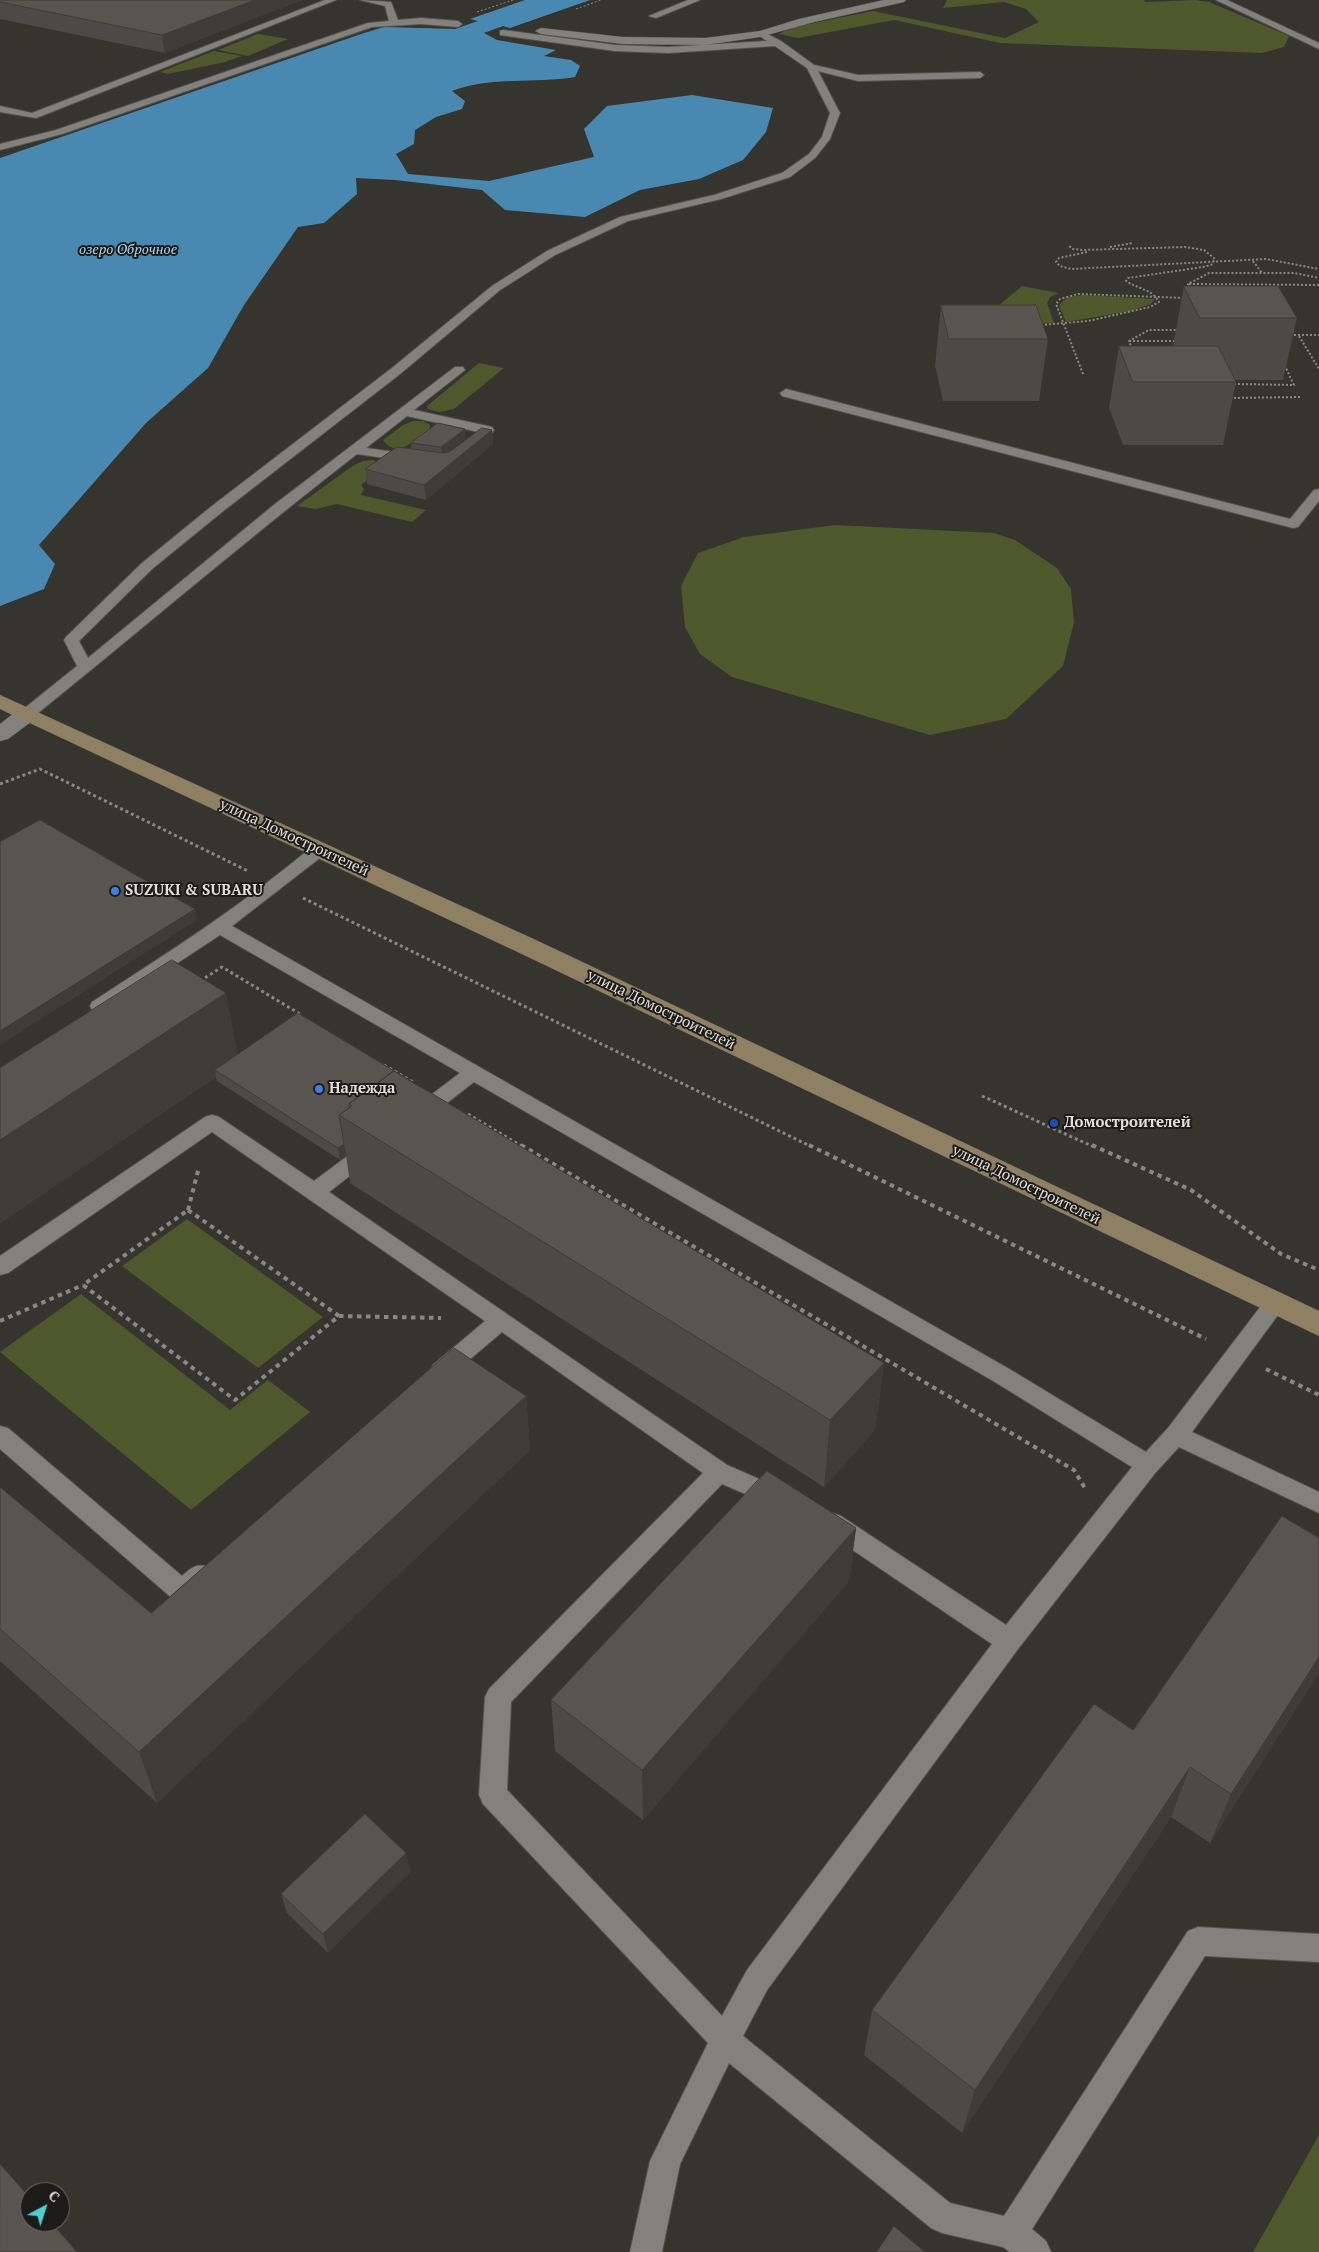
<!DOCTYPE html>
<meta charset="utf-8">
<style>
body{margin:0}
#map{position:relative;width:1319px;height:2252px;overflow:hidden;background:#35342f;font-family:"PT Serif",serif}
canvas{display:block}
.north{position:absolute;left:20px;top:2182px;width:50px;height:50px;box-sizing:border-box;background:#1c1b19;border:1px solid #6a6967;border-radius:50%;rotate:40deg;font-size:14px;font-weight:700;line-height:20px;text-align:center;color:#e0dfdc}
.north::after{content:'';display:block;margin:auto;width:18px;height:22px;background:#52cdcf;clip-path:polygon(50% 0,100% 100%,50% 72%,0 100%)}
</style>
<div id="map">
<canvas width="1319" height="2252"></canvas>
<div class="north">С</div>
</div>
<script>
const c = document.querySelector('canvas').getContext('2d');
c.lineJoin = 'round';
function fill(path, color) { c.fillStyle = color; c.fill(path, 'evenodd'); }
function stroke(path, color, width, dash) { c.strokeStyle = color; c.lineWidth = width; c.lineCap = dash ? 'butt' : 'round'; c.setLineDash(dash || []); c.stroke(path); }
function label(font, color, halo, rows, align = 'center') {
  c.font = font + ' "PT Serif",serif'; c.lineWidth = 4; c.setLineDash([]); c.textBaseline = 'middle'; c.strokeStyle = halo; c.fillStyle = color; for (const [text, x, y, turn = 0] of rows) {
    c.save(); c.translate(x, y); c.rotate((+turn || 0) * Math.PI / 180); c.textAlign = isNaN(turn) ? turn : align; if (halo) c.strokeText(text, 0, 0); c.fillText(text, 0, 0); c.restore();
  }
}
const green = new Path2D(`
 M 947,0 L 1143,0 L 1146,2 L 1195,0 L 1209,2 L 1289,36 L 1284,47 L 1262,53 L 1000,43 L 894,20 L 798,38 L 779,34 L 789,28 L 873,11 L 1005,38 L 1039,22 L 1026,9 L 1004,2 L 943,8 Z
 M 258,34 L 288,39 L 248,56 L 218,50 Z
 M 214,51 L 242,56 L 225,62 L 168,74 L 160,72 Z
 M 1022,286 L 1059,293 L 1050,297 L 1047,303 L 1054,323 L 974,326 Z
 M 1083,295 L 1155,299 L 1151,304 L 1130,311 L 1066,322 L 1059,306 C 1064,297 1073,296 1083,295 Z
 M 479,363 L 504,368 L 454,409 L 439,412 L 428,409 L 427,406 Z
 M 413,421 L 423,421 L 430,425 L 430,429 C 418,439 396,460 383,440 L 403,425 Z
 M 373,460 L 382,464 L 379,470 L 361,485 L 364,489 L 361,495 L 426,510 L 412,522 L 337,504 L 316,509 L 297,506 L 354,465 L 363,461 Z
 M 835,525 L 994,533 L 1015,540 L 1057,568 L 1071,589 L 1074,622 L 1063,666 L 1006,719 L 930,735 L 732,677 L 700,654 L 685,627 L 681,586 L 698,553 L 744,537 Z
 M 187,1219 L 323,1317 L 258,1368 L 122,1266 Z
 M 81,1294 L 230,1410 L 268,1380 L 310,1412 L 191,1510 L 0,1352 Z
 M 1319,2135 L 1319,2252 L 1253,2252 Z`);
const water = new Path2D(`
 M 525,0 L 590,0 L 510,28 L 503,26 L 484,33 L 497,40 L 556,50 L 544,56 L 571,60 L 580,66 L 575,77 C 534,84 490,76 452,91 L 465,101 L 462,109 L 436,117 L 415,130 L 414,144 L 396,154 L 408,174 L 489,181 L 594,157 L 584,129 L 607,106 L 692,95 L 773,108 L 766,132 L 743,160 L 699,179 L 640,190 L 585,217 L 505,210 L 482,190 L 395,180 L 356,178 L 357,194 L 324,223 L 298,227 L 244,305 L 208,368 L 146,423 L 39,545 L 55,564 L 44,589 L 0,606 L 0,158 L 364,33 L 384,27 L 455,29 L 478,21 L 470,19 Z`);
const pathFar3 = new Path2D(`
 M 576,9 L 601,0
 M 477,12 L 513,0`);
const pathFar2 = new Path2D(`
 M 1110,247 L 1133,243
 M 1087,252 L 1059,258 L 1056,262 L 1060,266 L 1071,269 L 1266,259 L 1319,269
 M 1253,261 L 1262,273
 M 1189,284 L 1319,285
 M 1191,289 L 1188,284 L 1209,273 L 1294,273 L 1319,278
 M 1041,325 L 1088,321 L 1150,307 L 1159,302 C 1152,289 1138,289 1126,281 L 1128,278 L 1203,267 L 1211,265 L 1215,259 L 1204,250 L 1185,247 L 1082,250 L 1073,249 L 1069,246
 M 1290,335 L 1319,335
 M 1299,336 L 1319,369
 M 1129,341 L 1176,341
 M 1132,349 L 1129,341 L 1149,330 L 1178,330
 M 1083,374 L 1056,304 L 1060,299 L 1078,294 L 1185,298
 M 1234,384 L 1294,385 L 1285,366
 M 1230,398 L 1302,397`);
const pathFar1 = new Path2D(`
 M 0,784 L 40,769 L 248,871
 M 303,898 L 812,1147
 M 200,981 L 222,967 L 300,1014
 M 384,1065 L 413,1082
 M 982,1096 L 1094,1147
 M 468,1114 L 523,1147`);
const path = new Path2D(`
 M 521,1145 L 1074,1470 L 1086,1490
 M 809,1145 L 1206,1339
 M 1092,1145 L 1191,1190 L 1281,1254 L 1319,1270
 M 188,1210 L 339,1316 L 235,1400 L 83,1285 Z
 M 188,1210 L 199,1167
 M 339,1316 L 441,1318
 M 0,1321 L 83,1285
 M 1266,1369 L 1319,1395`);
const service = new Path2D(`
 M 325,0 L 336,0 L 36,118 L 0,112 L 0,106 L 32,113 Z
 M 360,0 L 391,2 L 398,20 L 421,18 L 458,21 L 462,24 L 458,27 L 421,24 L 372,27 L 62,134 L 0,150 L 0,144 L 56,130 L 368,23 L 389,21 L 385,6 Z
 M 688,0 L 700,0 L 656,18 L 649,16 Z
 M 1216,0 L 1227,0 L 1319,43 L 1319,49 Z
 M 503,30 L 615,45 L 668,47 L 767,41 L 757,34 L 761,31 L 781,41 L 814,65 L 858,75 L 980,72 L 984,75 L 980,78 L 858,81 L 818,71 L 840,113 L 830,139 L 815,158 L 790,177 L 721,199 L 628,221 L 555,255 L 500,290 L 400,374 L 222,512 L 152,569 L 79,641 L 88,658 L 275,504 L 455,367 L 463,367 L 465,370 L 414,410 L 492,427 L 494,430 L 492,433 L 472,446 L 466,442 L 478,432 L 407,416 L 366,448 L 417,455 L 418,458 L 417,461 L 412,462 L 357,454 C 247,539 141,630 33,717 L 21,717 L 19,714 L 21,711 L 77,666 L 64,640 L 66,637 L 142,563 L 212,506 L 392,368 L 492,286 L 547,251 L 620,217 L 714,195 L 782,173 L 809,154 L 822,137 L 830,113 L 807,68 L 775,46 L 668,53 L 615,51 L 500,35 L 500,31 Z
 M 786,389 L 1290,519 L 1314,490 L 1319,489 L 1319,501 L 1298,527 L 1293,528 L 782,396 L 780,393 Z
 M 319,845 L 325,846 L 328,850 L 325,854 L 232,926 L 1011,1370 L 1146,1452 L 1168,1428 L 1267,1298 L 1275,1296 L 1283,1298 L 1286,1304 L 1192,1432 L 1319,1492 L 1319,1513 L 1179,1447 L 1156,1472 L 1018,1649 L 767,1990 L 743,2036 L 950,2203 L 1004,2216 L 1188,1931 L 1198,1927 L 1319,1934 L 1319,1962 L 1205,1956 L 1032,2229 L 1046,2241 L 1051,2252 L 1010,2252 L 1003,2247 L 942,2233 L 931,2228 L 729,2063 L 680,2164 L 662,2252 L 630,2252 L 650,2161 L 708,2043 L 483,1804 L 479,1795 L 485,1697 L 489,1689 L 703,1473 L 502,1332 L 449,1377 L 441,1380 L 433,1377 L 430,1371 L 433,1365 L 485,1321 L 212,1132 L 8,1273 L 0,1275 L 0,1256 L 205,1117 L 212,1115 L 219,1117 L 314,1181 L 361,1146 L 368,1144 L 375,1146 L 378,1151 L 375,1156 L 329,1192 L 727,1465 L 784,1490 L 788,1497 L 784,1504 L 776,1507 L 722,1484 L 511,1702 L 507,1790 L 722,2016 L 747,1970 L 992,1644 L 823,1530 L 820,1523 L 823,1516 L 832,1513 L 841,1516 L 1006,1625 L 1132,1467 L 995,1382 L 474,1082 L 425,1120 L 418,1122 L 411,1120 L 408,1115 L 411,1110 L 460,1073 L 220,935 L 106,1010 L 99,1012 L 92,1010 L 90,1006 L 92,1002 C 168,953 244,904 313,846 Z
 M 0,1426 L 8,1428 L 182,1576 C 191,1568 196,1563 209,1567 L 212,1575 C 205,1590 190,1604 173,1599 L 0,1449 Z`);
const minor = new Path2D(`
 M 884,0 L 906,0 L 904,2 L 814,22 L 760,37 L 705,45 L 623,44 L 541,34 L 535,31 L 541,28 L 623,37 L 705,38 L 760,31 L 799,19 Z
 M 27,708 L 35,709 L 38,714 L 35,719 L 8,739 L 0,741 L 0,724 L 19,709 Z`);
const secondary = new Path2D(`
 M 0,695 L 540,942 L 1319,1311 L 1319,1336 L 522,954 L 0,709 Z`);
const wall = new Path2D(`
 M 0,0 L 302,0 L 165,53 L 0,19 Z
 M 1184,286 L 1297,318 L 1283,380 L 1235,380 L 1236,382 L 1223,445 L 1123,445 L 1109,408 L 1119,346 L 1173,346 Z
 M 941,305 L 1048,339 L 1039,401 L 943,401 L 935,366 Z
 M 492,430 L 493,444 L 426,500 L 367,484 L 365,469 L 411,449 L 411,443 L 466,438 L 446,453 L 449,452 Z
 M 238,1054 L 421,1087 L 884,1363 L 875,1430 L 824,1487 L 350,1183 L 346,1155 L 340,1160 L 217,1081 L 216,1077 L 0,1223 L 0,1068 Z
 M 526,1396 L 530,1450 L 157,1803 L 0,1661 L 0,1487 L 151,1613 Z
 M 856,1528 L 849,1581 L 643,1820 L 555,1751 L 551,1700 Z
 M 1319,1538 L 1319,1673 L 1210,1843 L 1171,1817 L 962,2133 L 864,2055 L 872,2010 L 1133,1730 Z
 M 406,1853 L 410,1872 L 328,1953 L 287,1913 L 281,1894 Z`);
const shadedWall = new Path2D(`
 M 255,0 L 302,0 L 165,53 L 162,35 Z
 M 465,429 L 466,438 L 442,456 L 441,447 Z
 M 492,430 L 493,444 L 426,500 L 424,485 Z
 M 195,909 L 197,920 L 0,1045 L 0,1031 Z
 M 226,993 L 239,1061 L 215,1070 L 216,1077 L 0,1223 L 0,1140 Z
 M 344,1144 L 346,1155 L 340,1160 L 338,1148 Z
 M 884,1363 L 875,1430 L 824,1487 L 830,1420 Z
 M 526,1396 L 530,1450 L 157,1803 L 139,1752 Z
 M 856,1528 L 849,1581 L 643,1820 L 642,1770 Z
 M 1319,1657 L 1319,1673 L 1210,1843 L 1231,1794 Z
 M 1190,1767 L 1171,1817 L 962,2133 L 975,2090 Z
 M 406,1853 L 410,1872 L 328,1953 L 323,1934 Z`);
const building = new Path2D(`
 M 0,0 L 255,0 L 162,35 L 0,2 Z
 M 1184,286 L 1278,286 L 1297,318 L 1200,318 Z
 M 941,305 L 1036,305 L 1048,339 L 949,339 Z
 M 1119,346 L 1218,346 L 1236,382 L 1133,382 Z
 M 438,423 L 465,429 L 441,447 L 411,443 Z
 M 482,428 L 492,430 L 424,485 L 365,469 L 397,447 L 444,453 L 449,452 Z
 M 40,820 L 195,909 L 0,1031 L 0,842 Z
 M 172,960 L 226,993 L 0,1140 L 0,1068 Z
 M 298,1013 L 421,1087 L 420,1087 L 394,1071 L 349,1104 L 349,1108 L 339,1115 L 344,1144 L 338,1148 L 215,1070 Z
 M 394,1071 L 884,1363 L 830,1420 L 339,1115 L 352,1106 L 349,1104 Z
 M 454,1348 L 526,1396 L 139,1752 L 0,1629 L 0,1487 L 151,1613 Z
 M 767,1471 L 856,1528 L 642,1770 L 551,1700 Z
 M 1282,1516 L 1319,1538 L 1319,1657 L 1231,1794 L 1190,1767 L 975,2090 L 872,2010 L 1094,1704 L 1133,1730 Z
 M 365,1814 L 406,1853 L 323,1934 L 281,1894 Z
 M 0,2164 L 30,2198 L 30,2222 L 51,2222 L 77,2252 L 0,2252 Z
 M 894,2226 L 925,2252 L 877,2252 Z`);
const markers = [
 [115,891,5,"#3f7fe0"],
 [319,1089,5,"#3f7fe0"],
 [1054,1123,5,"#1a4fb4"]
];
const farWaternames = [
 ["озеро Оброчное",128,250]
];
const streetNames = [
 ["улица Домостроителей",294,838,25],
 ["улица Домостроителей",661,1010,26],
 ["улица Домостроителей",1026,1185,26]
];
const poiNames = [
 ["SUZUKI & SUBARU",125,891],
 ["Надежда",329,1089],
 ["Домостроителей",1064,1123]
];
fill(green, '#4f582c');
fill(water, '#4989b1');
stroke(service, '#54524e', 2);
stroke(minor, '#54524e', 1);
stroke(secondary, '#54524e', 1);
stroke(pathFar3, '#888783', 1, [2, 2]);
stroke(pathFar2, '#888783', 2, [2, 2]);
stroke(pathFar1, '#888783', 3, [3, 3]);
stroke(path, '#888783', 4, [4.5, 4.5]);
fill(service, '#83817d');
fill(minor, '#83817d');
fill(secondary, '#908063');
fill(wall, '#4c4946');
fill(shadedWall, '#3e3c39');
fill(building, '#585551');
stroke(building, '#3e3c39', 1);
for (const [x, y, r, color] of markers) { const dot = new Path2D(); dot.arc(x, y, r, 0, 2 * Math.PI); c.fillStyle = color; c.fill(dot); stroke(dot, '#1c1b19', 2); }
label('italic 14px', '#a5d9fc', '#1c1b19', farWaternames);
label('15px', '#e0dfdc', '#1c1b19', streetNames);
label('bold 15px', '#e0dfdc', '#1c1b19', poiNames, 'left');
</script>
